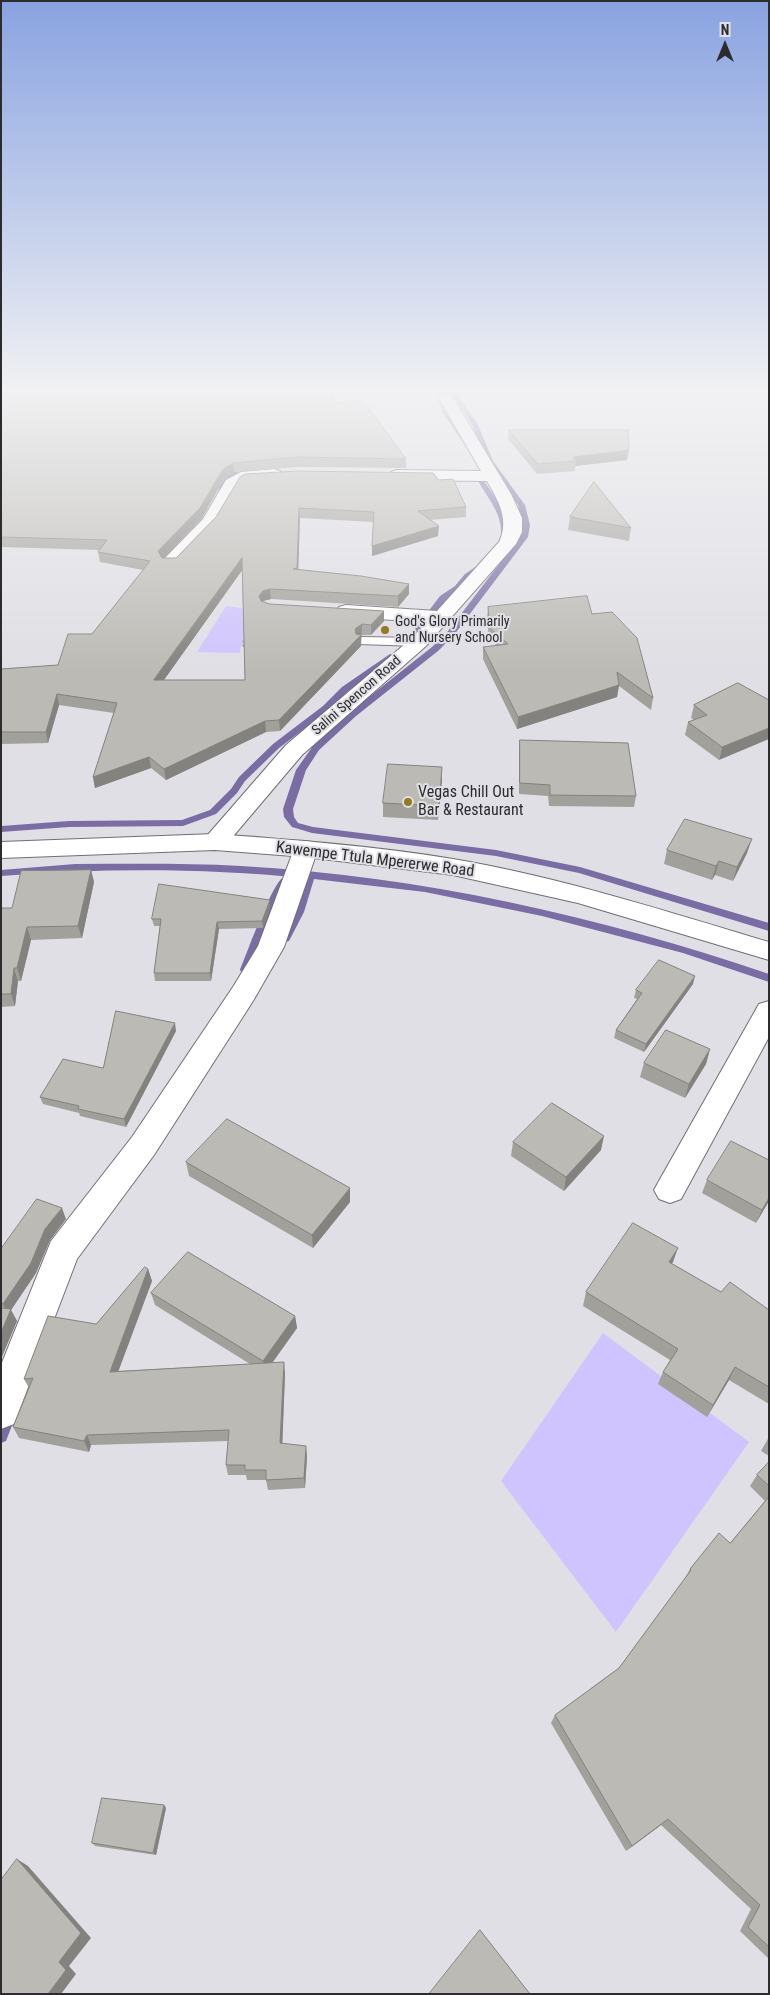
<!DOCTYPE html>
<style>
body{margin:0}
#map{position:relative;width:770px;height:1995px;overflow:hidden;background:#e0dfe5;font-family:"Roboto Condensed",sans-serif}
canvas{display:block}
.frame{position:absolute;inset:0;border:2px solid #2c2b2e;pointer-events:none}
.north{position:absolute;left:700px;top:20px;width:50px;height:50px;-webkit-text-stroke:4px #e0dfe5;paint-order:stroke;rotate:0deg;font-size:14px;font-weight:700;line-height:20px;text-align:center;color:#2c2b2e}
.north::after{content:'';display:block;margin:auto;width:18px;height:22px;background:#2c2b2e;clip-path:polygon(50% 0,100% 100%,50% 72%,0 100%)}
</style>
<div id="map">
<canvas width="770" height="1995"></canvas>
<div class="frame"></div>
<div class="north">N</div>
</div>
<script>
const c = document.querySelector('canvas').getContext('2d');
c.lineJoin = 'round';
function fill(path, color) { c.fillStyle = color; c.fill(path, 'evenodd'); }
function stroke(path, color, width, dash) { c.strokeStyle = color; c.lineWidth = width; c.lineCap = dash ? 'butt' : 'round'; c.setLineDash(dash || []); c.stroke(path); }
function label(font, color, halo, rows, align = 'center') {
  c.font = font + ' "Roboto Condensed",sans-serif'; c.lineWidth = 4; c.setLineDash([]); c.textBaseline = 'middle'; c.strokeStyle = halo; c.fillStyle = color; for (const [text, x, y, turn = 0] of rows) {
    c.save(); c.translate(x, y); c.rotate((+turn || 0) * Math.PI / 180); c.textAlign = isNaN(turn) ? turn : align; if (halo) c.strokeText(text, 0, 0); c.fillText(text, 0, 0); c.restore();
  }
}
const green = new Path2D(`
 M 226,606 L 270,612 L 266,627 L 241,646 L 240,653 L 197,652 Z
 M 603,1333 L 749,1442 L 616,1632 L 501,1481 Z`);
const stream = new Path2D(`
 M 436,393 L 442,393 L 448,412 L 478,456 L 477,457 L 473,457 L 442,412 Z
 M 451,393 L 457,393 L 478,425 L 493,461 L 525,505 L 530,525 L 528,537 L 454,635 L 438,651 L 356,716 L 319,750 L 306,770 L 293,809 L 294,817 L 298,823 L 313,827 L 496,850 L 580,867 L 769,923 L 769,931 L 579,873 L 496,856 L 312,833 L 292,827 L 284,817 L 283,809 L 296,770 L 313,746 L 350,712 L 432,647 L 448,631 L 520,537 L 522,525 L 518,505 L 487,461 L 472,425 Z
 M 231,472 L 251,472 L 254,474 C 247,479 236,474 228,478 L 221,498 L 216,499 L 222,477 Z
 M 466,477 L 480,477 L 483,479 C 493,496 514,517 508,538 L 501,536 C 503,514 488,499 478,481 L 466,479 Z
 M 477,566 L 484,568 L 471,578 L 461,590 L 446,600 L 415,641 L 409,641 L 409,637 L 440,596 L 455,586 L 465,574 Z
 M 390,654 L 397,656 L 348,691 L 329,710 L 279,748 L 245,781 L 237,793 L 216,814 L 183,826 L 69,827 L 1,832 L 1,826 L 69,821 L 182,820 L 210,810 L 231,789 L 239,777 L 273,744 L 323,706 L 342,687 Z
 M 75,864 C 130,864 186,863 241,866 C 421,876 598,916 769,974 L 769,982 L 683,953 L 542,916 L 425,892 L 314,879 L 304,912 L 289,941 L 285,942 L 280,938 L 294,912 L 304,878 C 204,868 101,868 1,876 L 1,870 Z
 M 283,878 L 288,881 L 252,970 L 250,973 L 242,973 L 240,970 C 246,956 273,881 283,878 Z
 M 9,1408 L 14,1410 L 16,1415 L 6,1441 L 1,1443 L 1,1416 L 4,1410 Z`);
const path = new Path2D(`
 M 245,647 L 242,644 L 247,637`);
const lane = new Path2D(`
 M 362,637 L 419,638 L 425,642 L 419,646 L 358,644 L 356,641 Z`);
const street = new Path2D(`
 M 436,393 L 450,393 L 511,494 L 522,518 L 522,532 L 516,544 L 426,646 L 302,755 L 224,847 L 215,850 L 206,847 L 203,842 L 206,837 L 286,745 L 412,638 L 427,622 L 346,617 L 339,615 L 336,611 L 339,607 L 346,605 L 437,611 L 499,542 C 510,520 498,500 487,481 L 397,480 L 391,478 L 389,475 L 391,472 L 397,470 L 481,471 Z
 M 274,469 L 280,471 L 282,474 L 280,477 L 245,481 L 239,486 L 216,526 L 176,567 L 170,568 L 164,567 L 161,563 L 164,559 L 203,519 L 226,480 L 241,472 Z
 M 306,841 L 315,843 L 318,849 L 284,947 L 253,1001 L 154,1155 L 77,1259 L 14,1424 L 1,1429 L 1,1365 L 51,1241 L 132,1137 L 233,987 L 258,946 L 294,849 L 297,843 Z
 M 769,1001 L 769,1037 L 681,1199 L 670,1203 L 659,1199 L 654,1190 L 659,1181 L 759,1004 Z`);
const secondary = new Path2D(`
 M 215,834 C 294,840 375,846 453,859 C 560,877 665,911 769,942 L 769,960 L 578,903 L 453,875 L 306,857 L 215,850 L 1,858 L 1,842 Z`);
const wall = new Path2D(`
 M 1,393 L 334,403 L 406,459 L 406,468 L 298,467 L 234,472 L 224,479 L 202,518 L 163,558 L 176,558 L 216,517 L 240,477 L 466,507 L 466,517 L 430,520 L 438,536 L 372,556 L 373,522 L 300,518 L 298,570 L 409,594 L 398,607 L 271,599 L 263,601 L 263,602 L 270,604 L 384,611 L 384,621 L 371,635 L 362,635 L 361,636 L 361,646 L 280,731 L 266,732 L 166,780 L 151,768 L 95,788 L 93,777 L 114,713 L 59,705 L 48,743 L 1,744 L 1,669 L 58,665 L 92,634 L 143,570 L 100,562 L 98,552 L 99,550 L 1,547 ZM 242,570 L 245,680 L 164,680 Z
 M 509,430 L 627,460 L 575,466 L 575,471 L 537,474 L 508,439 Z
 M 570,517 L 631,528 L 629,541 L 568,530 Z
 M 488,607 L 592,614 L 653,698 L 651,710 L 619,686 L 617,697 L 517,729 L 483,659 L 483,647 L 496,645 L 489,640 L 487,618 Z
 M 738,683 L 719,760 L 685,735 L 688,722 L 694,720 L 691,718 L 694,705 Z
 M 520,740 L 636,796 L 634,807 L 549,806 L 548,796 L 519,794 L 519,751 Z
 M 442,767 L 438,820 L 383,817 L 383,803 Z
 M 667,850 L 747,853 L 733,881 L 715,875 L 712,880 L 664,864 Z
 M 91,870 L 94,882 L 82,938 L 31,940 L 21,981 L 18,981 L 15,1006 L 1,1007 L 1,908 L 12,908 Z
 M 270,907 L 263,928 L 219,929 L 211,981 L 155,981 L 154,973 L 160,926 L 154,926 L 152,919 Z
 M 693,984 L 644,1052 L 614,1038 L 616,1030 L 637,999 L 634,998 L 636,990 Z
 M 176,1031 L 126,1127 L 80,1116 L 79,1113 L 43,1104 L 40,1097 L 103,1068 Z
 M 710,1049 L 706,1064 L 685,1098 L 640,1077 L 644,1063 Z
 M 513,1142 L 601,1150 L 564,1191 L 511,1156 Z
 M 769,1160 L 769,1201 L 756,1223 L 702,1193 L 707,1180 Z
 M 186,1162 L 350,1202 L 313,1248 L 189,1176 Z
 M 66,1219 L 50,1240 L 36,1273 L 11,1310 L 17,1321 L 1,1359 L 1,1249 Z
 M 673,1262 L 672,1264 L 721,1292 L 769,1310 L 769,1404 L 729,1380 L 707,1417 L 658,1384 L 663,1372 L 670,1360 L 583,1306 L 586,1292 Z
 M 148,1269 L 152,1281 L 118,1371 L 250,1364 L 155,1305 L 151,1293 L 295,1316 L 297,1328 L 272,1363 L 285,1373 L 282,1444 L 307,1456 L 305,1488 L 268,1490 L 266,1480 L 247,1480 L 246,1475 L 228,1475 L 226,1465 L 228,1441 L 91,1445 L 89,1452 L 19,1438 L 13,1427 L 29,1388 L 24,1379 L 96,1324 Z
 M 769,1437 L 769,1456 L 761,1451 Z
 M 769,1462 L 769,1959 L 740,1931 L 751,1909 L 661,1825 L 626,1851 L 551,1723 L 555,1715 L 619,1668 L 684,1580 L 690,1569 L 730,1543 L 765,1501 L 750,1486 L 757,1475 Z
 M 164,1805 L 166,1808 L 156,1855 L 95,1846 L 92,1843 Z`);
const shadedWall = new Path2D(`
 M 629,450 L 627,460 L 575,466 L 576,461 L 573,457 Z
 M 233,463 L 234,472 L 224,479 L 202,518 L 160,562 L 158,551 L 223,469 Z
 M 299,508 L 300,518 L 298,578 L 294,580 Z
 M 439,526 L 438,536 L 372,556 L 372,546 Z
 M 242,558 L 243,569 L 156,691 L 154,680 Z
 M 409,584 L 409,594 L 398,607 L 398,596 Z
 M 270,589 L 271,599 L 263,601 L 260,606 L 259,596 L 263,591 Z
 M 384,611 L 384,621 L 371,635 L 371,625 Z
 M 362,624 L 361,646 L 280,731 L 279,720 L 355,639 L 355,629 Z
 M 619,685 L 617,697 L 517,729 L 518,717 Z
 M 57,694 L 59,705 L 48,743 L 46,732 Z
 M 265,721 L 266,732 L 166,780 L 164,769 Z
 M 769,728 L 769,739 L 719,760 L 722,747 Z
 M 149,757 L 151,768 L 95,788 L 93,777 Z
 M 442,767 L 442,781 L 438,820 L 439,806 Z
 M 752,839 L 747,853 L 733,881 L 737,867 Z
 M 719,861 L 715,875 L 712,880 L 716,866 Z
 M 91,870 L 94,882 L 82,938 L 78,926 Z
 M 270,900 L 270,907 L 263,928 L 262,921 Z
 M 217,922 L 219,929 L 211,981 L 210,973 Z
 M 27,927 L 31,940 L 21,981 L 17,968 Z
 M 14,968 L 18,981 L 15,1006 L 11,994 Z
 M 695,976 L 693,984 L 644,1052 L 646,1044 Z
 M 175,1023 L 176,1031 L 126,1127 L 124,1119 Z
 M 710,1049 L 706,1064 L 685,1098 L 689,1084 Z
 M 604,1136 L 601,1150 L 564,1191 L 566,1177 Z
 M 350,1188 L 350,1202 L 313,1248 L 312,1235 Z
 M 769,1198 L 769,1201 L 756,1223 L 762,1210 Z
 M 62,1208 L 66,1219 L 50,1240 L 36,1273 L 11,1310 L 17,1321 L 1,1359 L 1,1333 L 8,1314 L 3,1304 L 45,1229 Z
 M 678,1248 L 673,1262 L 664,1276 L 669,1262 Z
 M 148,1269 L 152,1281 L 114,1383 L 110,1372 Z
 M 295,1316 L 297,1328 L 265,1373 L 263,1361 Z
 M 284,1362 L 285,1373 L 282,1454 L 280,1443 Z
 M 735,1367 L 729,1380 L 707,1417 L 713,1405 Z
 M 87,1435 L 91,1445 L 89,1452 L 84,1441 Z
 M 306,1446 L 307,1456 L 305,1488 L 304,1478 Z
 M 164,1805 L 166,1808 L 156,1855 L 153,1853 Z
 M 668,1819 L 661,1825 L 626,1851 L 632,1846 Z
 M 17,1859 L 28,1866 L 91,1938 L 69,1966 L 76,1974 L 61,1994 L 48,1994 L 59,1962 Z`);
const building = new Path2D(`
 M 1,393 L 333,393 L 334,403 L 363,400 L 406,459 L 297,457 L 233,463 L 223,469 L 200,508 L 158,551 L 162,558 L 176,558 L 216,517 L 240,477 L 245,474 L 298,471 L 433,473 L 439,480 L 453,479 L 466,507 L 418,511 L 439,526 L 372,546 L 374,512 L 299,508 L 297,568 L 293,569 L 361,576 L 409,584 L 398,596 L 270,589 L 263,591 L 259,596 L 261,601 L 270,604 L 384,611 L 371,625 L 362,624 L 355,629 L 356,634 L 361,635 L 279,720 L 265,721 L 164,769 L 149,757 L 93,777 L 117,703 L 57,694 L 46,732 L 1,732 L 1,669 L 58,665 L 68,634 L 92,634 L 150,561 L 98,552 L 107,540 L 1,537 ZM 242,558 L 245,680 L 154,680 Z
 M 509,430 L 628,430 L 629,450 L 573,457 L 576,461 L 538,464 Z
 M 594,482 L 631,528 L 570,517 Z
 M 587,596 L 592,614 L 612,612 L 637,638 L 653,698 L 617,672 L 619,685 L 518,717 L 483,647 L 508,644 L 490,628 L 488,607 Z
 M 738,683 L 769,700 L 769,728 L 722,747 L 688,722 L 707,715 L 694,705 Z
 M 520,740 L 628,743 L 636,796 L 550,795 L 550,785 L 520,783 Z
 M 388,764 L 442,767 L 439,806 L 383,803 Z
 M 685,819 L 752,839 L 737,867 L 719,861 L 716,866 L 667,850 Z
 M 91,870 L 78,926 L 27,927 L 17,968 L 14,968 L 11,994 L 1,994 L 1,908 L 12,908 L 21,871 Z
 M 159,884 L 270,900 L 262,921 L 217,922 L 210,973 L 154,973 L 161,919 L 152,919 Z
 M 659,960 L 695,976 L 646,1044 L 616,1030 L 642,993 L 636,990 Z
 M 116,1011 L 175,1023 L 124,1119 L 78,1109 L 79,1106 L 40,1097 L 63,1059 L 103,1068 Z
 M 666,1030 L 710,1049 L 689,1084 L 644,1063 Z
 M 552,1103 L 604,1136 L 566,1177 L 513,1142 Z
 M 227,1119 L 350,1188 L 312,1235 L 186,1162 Z
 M 731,1141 L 769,1160 L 769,1198 L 762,1210 L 707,1180 Z
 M 37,1199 L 62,1208 L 45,1229 L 31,1263 L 3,1304 L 1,1303 L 1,1249 Z
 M 633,1223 L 678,1248 L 669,1262 L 721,1292 L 730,1282 L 769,1310 L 769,1387 L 735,1367 L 713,1405 L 663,1372 L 678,1349 L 586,1292 Z
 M 188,1252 L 295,1316 L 263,1361 L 151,1293 Z
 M 145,1267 L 148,1269 L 110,1372 L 284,1362 L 280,1443 L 306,1446 L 304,1478 L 266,1480 L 266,1470 L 245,1470 L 245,1465 L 226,1465 L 229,1430 L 87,1435 L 84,1441 L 13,1427 L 33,1378 L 24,1379 L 48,1316 L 96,1324 Z
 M 1,1308 L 11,1309 L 1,1333 Z
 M 769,1462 L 769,1486 L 757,1475 Z
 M 769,1497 L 769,1947 L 748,1927 L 760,1905 L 668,1819 L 632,1846 L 555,1715 L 619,1668 L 691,1570 L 690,1569 L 719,1533 L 730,1543 Z
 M 102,1798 L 164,1805 L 153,1853 L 92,1843 Z
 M 17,1859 L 81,1933 L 59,1962 L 66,1970 L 48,1994 L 1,1994 L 1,1880 Z
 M 480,1930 L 530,1994 L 429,1994 Z`);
const markers = [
 [385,630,5,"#957a22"],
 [408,802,5,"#957a22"]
];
const farPoinames = [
 ["God's Glory Primarily",395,622],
 ["and Nursery School",395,638]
];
const farStreetnames = [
 ["Salini Spencon Road",357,696,-41]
];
const poiNames = [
 ["Vegas Chill Out",418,793],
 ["Bar & Restaurant",418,811]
];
const streetNames = [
 ["Kawempe Ttula Mpererwe Road",375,860,7]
];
fill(green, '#cfc4fe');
fill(stream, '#796da4');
stroke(lane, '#706f75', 2);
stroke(street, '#706f75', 2);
stroke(secondary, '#706f75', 2);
stroke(path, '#a3a2a7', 2.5, [3, 3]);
fill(lane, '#fff');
fill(street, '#fff');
fill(secondary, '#fff');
fill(wall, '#a2a09b');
fill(shadedWall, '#84827e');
fill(building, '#bcbab4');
stroke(building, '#84827e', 1);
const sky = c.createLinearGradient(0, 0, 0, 672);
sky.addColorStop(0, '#89a3e1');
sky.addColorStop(0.58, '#f1f1f3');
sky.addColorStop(1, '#f1f1f300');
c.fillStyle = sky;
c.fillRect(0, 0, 770, 672);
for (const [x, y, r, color] of markers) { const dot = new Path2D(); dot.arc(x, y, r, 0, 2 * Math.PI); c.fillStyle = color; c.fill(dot); stroke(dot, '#e0dfe5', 2); }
label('14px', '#2c2b2e', '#e0dfe5', farPoinames, 'left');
label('14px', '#2c2b2e', '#e0dfe5', farStreetnames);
label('16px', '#2c2b2e', '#e0dfe5', poiNames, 'left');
label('16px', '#2c2b2e', '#e0dfe5', streetNames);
</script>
